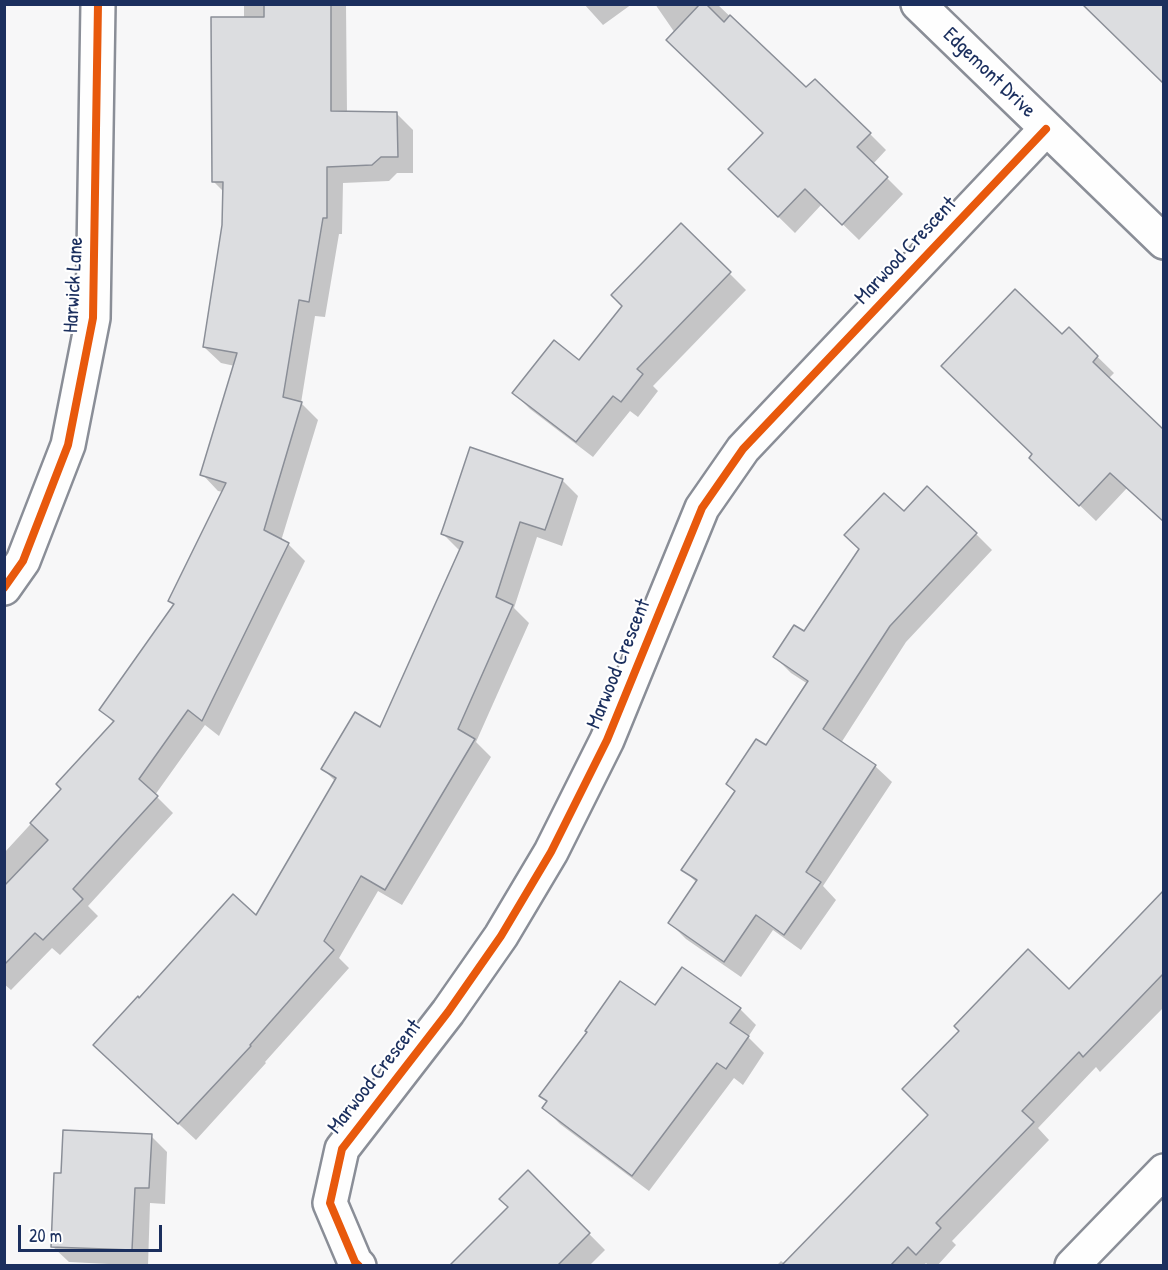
<!DOCTYPE html>
<style>
body{margin:0}
#map{position:relative;width:1168px;height:1270px;overflow:hidden;background:#f7f7f8;font-family:"Patrick Hand",sans-serif}
canvas{display:block}
.frame{position:absolute;inset:0;border:6px solid #1b2f5e;pointer-events:none}
.scale{position:absolute;left:18px;top:1225px;width:144px;height:27px;box-sizing:border-box;border:3px solid #1b2f5e;border-top:0;padding-left:8px;font-size:18px;line-height:21px;white-space:nowrap;color:#1b2f5e;-webkit-text-stroke:4px #fff;paint-order:stroke}
</style>
<div id="map">
<canvas width="1168" height="1270"></canvas>
<div class="frame"></div>
<div class="scale">20 m</div>
</div>
<script>
const c = document.querySelector('canvas').getContext('2d');
c.lineJoin = 'round';
function fill(path, color) { c.fillStyle = color; c.fill(path, 'evenodd'); }
function stroke(path, color, width, dash) { c.strokeStyle = color; c.lineWidth = width; c.lineCap = dash ? 'butt' : 'round'; c.setLineDash(dash || []); c.stroke(path); }
function label(font, color, halo, rows, align = 'center') {
  c.font = font + ' "Patrick Hand",sans-serif'; c.lineWidth = 4.5; c.setLineDash([]); c.textBaseline = 'middle'; c.strokeStyle = halo; c.fillStyle = color; for (const [text, x, y, turn = 0] of rows) {
    c.save(); c.translate(x, y); c.rotate((+turn || 0) * Math.PI / 180); c.textAlign = isNaN(turn) ? turn : align; if (halo) c.strokeText(text, 0, 0); c.fillText(text, 0, 0); c.restore();
  }
}
const shadow = new Path2D(`
 M 244,4 L 346,4 L 347,113 L 396,113 L 413,130 L 413,173 L 397,173 L 389,181 L 343,183 L 342,234 L 339,234 L 325,317 L 315,316 L 301,403 L 318,420 L 281,541 L 288,544 L 305,561 L 219,736 L 205,725 L 155,795 L 173,813 L 88,906 L 98,916 L 60,955 L 52,948 L 11,990 L 4,984 L 4,853 L 63,789 L 114,723 L 101,710 L 174,606 L 170,601 L 223,492 L 218,491 L 202,474 L 235,366 L 221,363 L 204,347 L 224,225 L 224,192 L 213,181 L 244,18 Z
 M 584,4 L 632,4 L 603,25 Z
 M 655,4 L 717,4 L 806,89 L 870,134 L 886,150 L 873,164 L 903,194 L 859,240 L 822,204 L 795,233 L 746,185 L 764,133 L 675,33 Z
 M 681,225 L 746,290 L 653,386 L 658,391 L 638,417 L 630,411 L 593,457 L 530,409 L 514,393 L 579,362 L 624,306 Z
 M 1069,329 L 1114,373 L 1108,379 L 1164,434 L 1164,522 L 1127,488 L 1096,521 L 1047,474 L 1034,455 L 1062,336 Z
 M 562,480 L 578,496 L 562,546 L 537,537 L 514,608 L 529,623 L 476,742 L 491,757 L 402,905 L 378,891 L 339,958 L 349,968 L 265,1062 L 266,1063 L 196,1140 L 111,1061 L 256,917 L 336,782 L 323,769 L 381,730 L 460,551 L 443,534 Z
 M 904,513 L 976,534 L 992,550 L 906,642 L 841,743 L 875,766 L 892,782 L 823,886 L 836,900 L 801,950 L 773,930 L 741,977 L 686,939 L 670,923 L 697,883 L 683,869 L 736,793 L 727,784 L 766,747 L 808,684 L 791,673 L 775,657 L 804,633 Z
 M 1164,892 L 1164,1007 L 1100,1072 L 1096,1067 L 1038,1128 L 1049,1140 L 952,1241 L 956,1245 L 937,1266 L 929,1266 L 926,1263 L 923,1266 L 776,1266 L 781,1261 L 785,1264 L 1069,991 Z
 M 656,1007 L 740,1009 L 756,1025 L 748,1037 L 764,1053 L 743,1085 L 734,1078 L 649,1191 L 560,1124 L 544,1108 L 548,1103 L 541,1096 Z
 M 151,1136 L 167,1152 L 165,1204 L 150,1203 L 148,1266 L 69,1262 L 52,1246 L 63,1175 Z
 M 528,1172 L 605,1250 L 589,1266 L 471,1266 L 510,1208 Z`);
const building = new Path2D(`
 M 264,4 L 331,4 L 331,111 L 397,112 L 398,157 L 381,157 L 372,165 L 327,167 L 327,218 L 323,218 L 309,302 L 299,300 L 283,397 L 302,402 L 264,530 L 289,543 L 202,721 L 188,710 L 139,779 L 158,796 L 73,889 L 83,899 L 43,940 L 35,933 L 4,965 L 4,886 L 48,840 L 30,823 L 61,789 L 56,784 L 114,721 L 99,710 L 174,604 L 168,601 L 226,483 L 200,475 L 237,353 L 203,347 L 222,225 L 223,182 L 212,182 L 211,17 L 264,17 Z
 M 700,4 L 706,4 L 724,22 L 730,15 L 806,87 L 815,79 L 871,133 L 857,147 L 888,177 L 842,225 L 805,189 L 778,217 L 728,169 L 763,133 L 666,40 Z
 M 1082,4 L 1164,4 L 1164,84 Z
 M 681,223 L 731,272 L 637,369 L 643,374 L 621,402 L 613,396 L 576,442 L 512,393 L 554,340 L 579,360 L 622,306 L 611,295 Z
 M 1015,289 L 1062,334 L 1069,327 L 1098,356 L 1093,362 L 1164,430 L 1164,522 L 1110,473 L 1079,506 L 1029,458 L 1032,454 L 941,366 Z
 M 470,447 L 563,479 L 545,530 L 520,522 L 496,597 L 513,605 L 458,729 L 475,739 L 385,890 L 361,876 L 324,941 L 334,950 L 250,1045 L 251,1046 L 178,1124 L 93,1045 L 138,996 L 139,998 L 233,894 L 256,915 L 336,778 L 321,769 L 355,712 L 380,727 L 463,542 L 441,534 Z
 M 927,486 L 977,533 L 890,626 L 823,729 L 876,765 L 806,872 L 821,882 L 784,935 L 756,915 L 724,962 L 668,923 L 697,880 L 681,870 L 735,791 L 726,784 L 756,739 L 766,745 L 808,681 L 773,657 L 794,625 L 804,631 L 859,549 L 844,535 L 884,493 L 904,511 Z
 M 1164,890 L 1164,973 L 1083,1057 L 1079,1052 L 1022,1111 L 1034,1122 L 936,1223 L 941,1228 L 916,1255 L 908,1247 L 890,1266 L 781,1266 L 928,1115 L 902,1089 L 959,1031 L 954,1026 L 1028,949 L 1069,989 Z
 M 682,967 L 741,1008 L 730,1023 L 749,1036 L 726,1069 L 717,1063 L 632,1176 L 542,1108 L 547,1101 L 539,1096 L 587,1032 L 585,1031 L 620,981 L 655,1005 Z
 M 63,1130 L 152,1134 L 149,1188 L 135,1188 L 132,1250 L 51,1247 L 54,1173 L 61,1173 Z
 M 528,1170 L 590,1233 L 557,1266 L 449,1266 L 508,1207 L 499,1199 Z`);
const minor = new Path2D(`
 M 918,4 L 1164,242
 M 4,588 L 23,561 L 68,445 L 93,318 L 98,4
 M 359,1266 L 355,1262 L 330,1203 L 342,1149 L 448,1012 L 501,936 L 551,852 L 607,740 L 702,508 L 743,449 L 1046,129
 M 1072,1266 L 1164,1171`);
const cycleway = new Path2D(`
 M 4,588 L 23,561 L 68,445 L 93,318 L 98,4
 M 359,1266 L 355,1262 L 330,1203 L 342,1149 L 448,1012 L 501,936 L 551,852 L 607,740 L 702,508 L 743,449 L 1046,129`);
const streetNames = [
 ["Edgemont Drive",989,73,44],
 ["Marwood Crescent",906,251,-47],
 ["Harwick Lane",74,285,-87],
 ["Marwood Crescent",619,664,-68],
 ["Marwood Crescent",375,1077,-52]
];
fill(shadow, '#0003');
fill(building, '#dcdde0');
stroke(building, '#8a8e97', 1.5);
stroke(minor, '#8a8e97', 38);
stroke(minor, '#fefefe', 33);
stroke(cycleway, '#e8590c', 8);
label('21px', '#1b2f5e', '#fff', streetNames);
</script>
